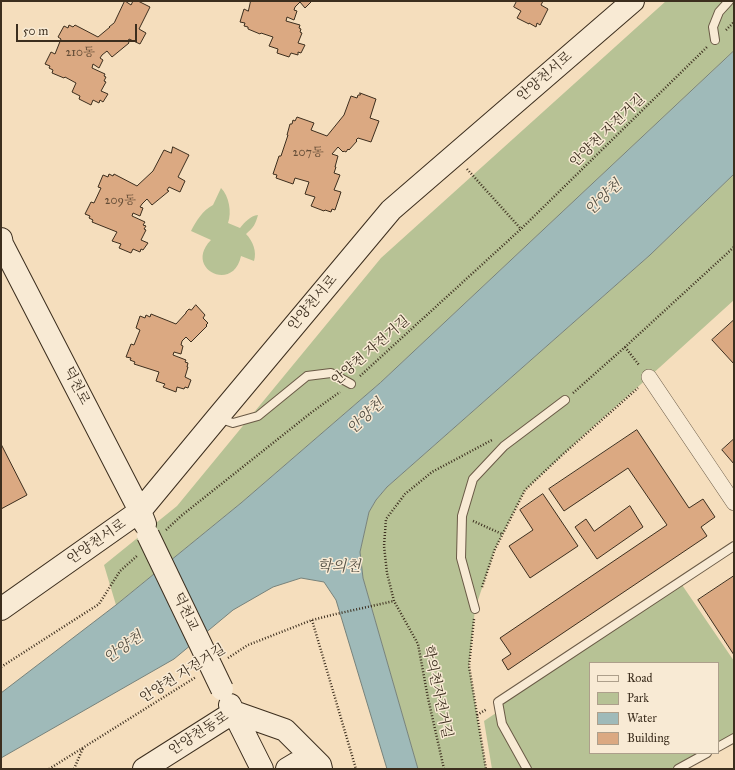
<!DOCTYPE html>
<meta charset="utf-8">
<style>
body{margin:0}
#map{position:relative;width:735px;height:770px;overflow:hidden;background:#f5debd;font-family:"IM FELL Great Primer",serif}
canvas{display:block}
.frame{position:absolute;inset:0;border:2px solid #3c2e1e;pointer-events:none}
.legend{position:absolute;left:589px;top:662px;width:130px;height:92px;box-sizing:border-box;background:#f8ead4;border:1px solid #ad9f8b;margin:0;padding:5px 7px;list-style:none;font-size:12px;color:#3c2e1e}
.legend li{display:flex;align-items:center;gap:8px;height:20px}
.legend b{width:20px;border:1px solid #ad9f8b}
.scale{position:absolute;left:16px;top:24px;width:121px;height:18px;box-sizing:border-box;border:2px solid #3c2e1e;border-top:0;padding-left:5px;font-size:12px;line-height:14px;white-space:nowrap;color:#3c2e1e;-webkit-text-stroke:3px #f8ead4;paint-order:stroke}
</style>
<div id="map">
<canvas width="735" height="770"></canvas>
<div class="frame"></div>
<ul class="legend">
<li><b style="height:5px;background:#f8ead4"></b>Road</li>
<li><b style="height:11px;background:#b7c295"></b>Park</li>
<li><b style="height:11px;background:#9fbab9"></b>Water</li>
<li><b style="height:11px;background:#dba982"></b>Building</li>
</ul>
<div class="scale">50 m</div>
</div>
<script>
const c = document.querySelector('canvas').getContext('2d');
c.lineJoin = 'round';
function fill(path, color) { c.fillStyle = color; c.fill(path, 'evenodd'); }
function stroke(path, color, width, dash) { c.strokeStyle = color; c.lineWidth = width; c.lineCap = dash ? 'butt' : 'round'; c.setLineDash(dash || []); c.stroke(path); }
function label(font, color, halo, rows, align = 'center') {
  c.font = font + ' "IM FELL Great Primer","Noto Serif KR",serif'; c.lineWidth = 3; c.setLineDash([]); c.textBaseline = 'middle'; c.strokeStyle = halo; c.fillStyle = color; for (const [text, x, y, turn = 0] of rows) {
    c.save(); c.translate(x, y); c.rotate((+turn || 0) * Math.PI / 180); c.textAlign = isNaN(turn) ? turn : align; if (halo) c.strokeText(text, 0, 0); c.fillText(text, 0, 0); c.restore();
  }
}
const green = new Path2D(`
 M 666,1 L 734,1 L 734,51 L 380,383 L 241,503 L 116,605 L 104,565 L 177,506 L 381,258 Z
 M 734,174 L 734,300 L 649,377 L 586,433 L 525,490 L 495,549 L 475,609 L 469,666 L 486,769 L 418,769 L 363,578 L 360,552 L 369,512 L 376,500 L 387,487 L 650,255 Z
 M 221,188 C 229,196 232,212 228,223 L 240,228 C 245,222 250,216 258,215 C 255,225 254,227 246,234 C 253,241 257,252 254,261 L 241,256 C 233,294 183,268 211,240 L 191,231 C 196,221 203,210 213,205 Z
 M 680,582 L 734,661 L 734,738 L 718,747 L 718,663 L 590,663 L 590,753 L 706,753 L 678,769 L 492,769 L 484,721 L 496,713 L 498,702 Z`);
const water = new Path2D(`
 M 734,51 L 734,174 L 650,255 L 387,487 L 376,500 L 369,512 L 360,552 L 363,578 L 418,769 L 387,769 L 336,600 L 324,582 L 301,578 L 273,587 L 233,610 L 174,659 L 1,758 L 1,693 L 116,605 L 241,503 L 380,383 Z`);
const building = new Path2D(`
 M 125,1 L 131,5 L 133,1 L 138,1 L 150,7 L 139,29 L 146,33 L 140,44 L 129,39 L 128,41 L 129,43 L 112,57 L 107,51 L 102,55 L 100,58 L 103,60 L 99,68 L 93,64 L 92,68 L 105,74 L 104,76 L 106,77 L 104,81 L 106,82 L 101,91 L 108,94 L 103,102 L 100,100 L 99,103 L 93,100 L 91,105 L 79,99 L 80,96 L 72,92 L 76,83 L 65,77 L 64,78 L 52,73 L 53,70 L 49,68 L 50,66 L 45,64 L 51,52 L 55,54 L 61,39 L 58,37 L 64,26 L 68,28 L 69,25 L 73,27 L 75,25 L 98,37 L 110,27 L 109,27 L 114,23 Z
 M 251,1 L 312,1 L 305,8 L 300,2 L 295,7 L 294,10 L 297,11 L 294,20 L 287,17 L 286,21 L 300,25 L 299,28 L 301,29 L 300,32 L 302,33 L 298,43 L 305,45 L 301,53 L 298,52 L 298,55 L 291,53 L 289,57 L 277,53 L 278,49 L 269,46 L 273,37 L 261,33 L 260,34 L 248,29 L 248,27 L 244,26 L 245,23 L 240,22 L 244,9 L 248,11 Z
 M 517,1 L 543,1 L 541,5 L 548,9 L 540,25 L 537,23 L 536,27 L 529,23 L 529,24 L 517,18 L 521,11 L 514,7 Z
 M 360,93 L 376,99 L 370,118 L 379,121 L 371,142 L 358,138 L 356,140 L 357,141 L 349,150 L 348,149 L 346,152 L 344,151 L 343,152 L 338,147 L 332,154 L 338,156 L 335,167 L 336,167 L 334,173 L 340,175 L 334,190 L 341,192 L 335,210 L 332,209 L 331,212 L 325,210 L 324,211 L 311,206 L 315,197 L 305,194 L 309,182 L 295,178 L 293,184 L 276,178 L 277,175 L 273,174 L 279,156 L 281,156 L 288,135 L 287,135 L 290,124 L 292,124 L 293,120 L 295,121 L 297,117 L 314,123 L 311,130 L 327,136 L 344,115 L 351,96 L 357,98 L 358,95 L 360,95 Z
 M 173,147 L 189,155 L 178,177 L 185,181 L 180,192 L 169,187 L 167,190 L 169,191 L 152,205 L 147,199 L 142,204 L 140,207 L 143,208 L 140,216 L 133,213 L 132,216 L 145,222 L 143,225 L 146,226 L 144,229 L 146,230 L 141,240 L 148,243 L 143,250 L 141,249 L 140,252 L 133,249 L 131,253 L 119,248 L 121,244 L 112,241 L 117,232 L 92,222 L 93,220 L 89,218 L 90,216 L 85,214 L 91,202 L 94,203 L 101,188 L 98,187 L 103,175 L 108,177 L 109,174 L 113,176 L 114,174 L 137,186 L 153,171 L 164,150 L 171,153 Z
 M 196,305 L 205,315 L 203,318 L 208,323 L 206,325 L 207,326 L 191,342 L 186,337 L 182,341 L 181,345 L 183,346 L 181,354 L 174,352 L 173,355 L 186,360 L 185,362 L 188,363 L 187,367 L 188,367 L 185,377 L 191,380 L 188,388 L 185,387 L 184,389 L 177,387 L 176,392 L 163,387 L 165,384 L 156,381 L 159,372 L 134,364 L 135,362 L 130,360 L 131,358 L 126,357 L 131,344 L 134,345 L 140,330 L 136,328 L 140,316 L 145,318 L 146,315 L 150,317 L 151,314 L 176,324 L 186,313 L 186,312 L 189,309 L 191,310 Z
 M 734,320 L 734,364 L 712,340 Z
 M 637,430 L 689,508 L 703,499 L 715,517 L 701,527 L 707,536 L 508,670 L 502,660 L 511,654 L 500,638 L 667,525 L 628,468 L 564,511 L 549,489 Z
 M 734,439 L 734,464 L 722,450 Z
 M 1,444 L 27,495 L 1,509 Z
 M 543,494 L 578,546 L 530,578 L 509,546 L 533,530 L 520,510 Z
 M 630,506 L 643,527 L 597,559 L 575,527 L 586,519 L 594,531 Z
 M 734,576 L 734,655 L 698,600 Z`);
const path = new Path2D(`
 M 726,30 L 734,22
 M 467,169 L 521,229
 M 625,347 L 639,365
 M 360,376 L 521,229 L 707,47
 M 573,393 L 625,347 L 734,247
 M 473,521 L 502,534
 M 166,530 L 181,516 L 312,412 L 340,392
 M 482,587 L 495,549 L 525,490 L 561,456 L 638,388
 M 474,619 L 469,666 L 486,769
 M 312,620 L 356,769
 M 228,658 L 248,645 L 312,620 L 336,614 L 394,601
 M 1,667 L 99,604 L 120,571 L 138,555
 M 477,715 L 487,709
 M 49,769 L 196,677
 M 74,769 L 83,748
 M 444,769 L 428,698 L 418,644 L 394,601 L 387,573 L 384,546 L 386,519 L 405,494 L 432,472 L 492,440`);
const lane = new Path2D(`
 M 715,40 L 713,27 L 719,12 L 729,1
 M 218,418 L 233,423 L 258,416 L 307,376 L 331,373 L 351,384
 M 475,609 L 461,558 L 462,516 L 473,479 L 504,446 L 565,400
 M 718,747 L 734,738
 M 527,769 L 502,724 L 498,702 L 734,546
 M 678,769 L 707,753`);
const street = new Path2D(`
 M 649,377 L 734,503`);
const secondary = new Path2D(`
 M 1,239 L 2,244 L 140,511 L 145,524
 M 1,609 L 140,511 L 217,418 L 391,210 L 633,1
 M 230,705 L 262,769
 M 144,769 L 234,712 L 285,730 L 320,765 L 321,769
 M 287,769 L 297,763 L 320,765`);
const secondaryBridge = new Path2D(`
 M 148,535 L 222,689`);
const numberNames = [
 ["210동",80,53],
 ["207동",308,153],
 ["209동",120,201]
];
const streetNames = [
 ["안양천서로",545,77,-41],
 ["안양천 자전거길",608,131,-44],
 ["안양천서로",313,303,-50],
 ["안양천 자전거길",371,351,-41],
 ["덕천로",76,386,63],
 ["안양천서로",97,542,-35],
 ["덕천교",185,612,65],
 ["안양천 자전거길",183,674,-32],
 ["학의천자전거길",437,692,78],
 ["안양천동로",199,734,-33]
];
const waterNames = [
 ["안양천",604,198,-43],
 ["안양천",366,417,-43],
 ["학의천",339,567],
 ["안양천",124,648,-35]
];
fill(green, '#b7c295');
fill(water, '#9fbab9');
stroke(water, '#77827b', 1);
fill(building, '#dba982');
stroke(building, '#3c2e1e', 1);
stroke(lane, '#6a5a46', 10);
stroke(street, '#6a5a46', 16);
stroke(secondary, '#3c2e1e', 24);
stroke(path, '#3c2e1e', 2.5, [1, 2]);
stroke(lane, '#f8ead4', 8);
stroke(street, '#f8ead4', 15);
stroke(secondary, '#f8ead4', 22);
stroke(secondaryBridge, '#3c2e1e', 24, []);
stroke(secondaryBridge, '#f8ead4', 22);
label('12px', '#644d37', null, numberNames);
label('14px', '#3c2e1e', '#f8ead4', streetNames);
label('italic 15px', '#555145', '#f8ead4', waterNames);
</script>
